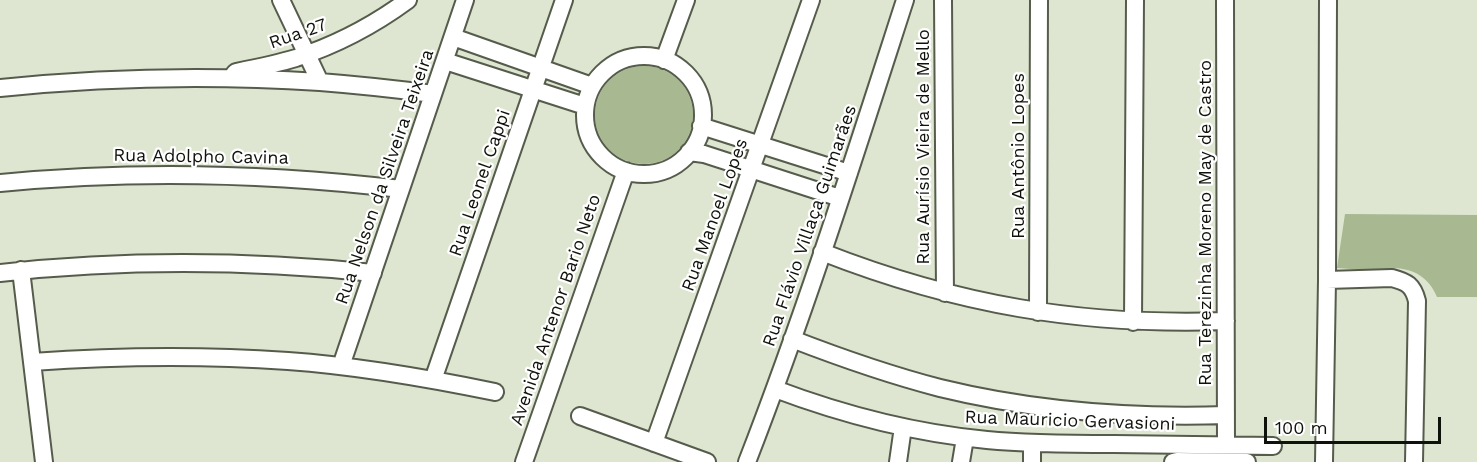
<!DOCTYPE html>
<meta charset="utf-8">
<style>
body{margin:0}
#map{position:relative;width:1477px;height:462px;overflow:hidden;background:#dee6d2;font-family:"Work Sans",sans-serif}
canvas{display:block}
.scale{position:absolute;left:1264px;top:417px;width:177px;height:27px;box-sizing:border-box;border:3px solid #0f120b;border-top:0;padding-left:8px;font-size:18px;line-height:21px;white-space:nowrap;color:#0f120b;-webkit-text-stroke:4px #fff;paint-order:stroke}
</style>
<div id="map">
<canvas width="1477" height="462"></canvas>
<div class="scale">100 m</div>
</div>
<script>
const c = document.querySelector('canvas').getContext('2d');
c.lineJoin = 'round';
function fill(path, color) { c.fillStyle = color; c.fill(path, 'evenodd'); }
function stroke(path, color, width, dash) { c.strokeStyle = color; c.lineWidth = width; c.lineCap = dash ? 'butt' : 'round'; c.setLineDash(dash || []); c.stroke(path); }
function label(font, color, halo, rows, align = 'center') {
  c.font = font + ' "Work Sans",sans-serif'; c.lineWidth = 4.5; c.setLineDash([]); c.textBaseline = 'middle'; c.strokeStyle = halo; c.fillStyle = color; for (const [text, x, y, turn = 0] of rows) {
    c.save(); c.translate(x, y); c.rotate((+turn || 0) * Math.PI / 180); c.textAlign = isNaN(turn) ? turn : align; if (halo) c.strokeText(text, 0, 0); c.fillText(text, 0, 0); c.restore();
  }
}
const green = new Path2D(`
 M595 115a49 49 0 1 1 98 0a49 49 0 1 1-98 0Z
 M 1345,214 L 1477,215 L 1477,297 L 1437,297 C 1429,278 1415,269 1394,268 L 1392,272 L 1337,268 Z`);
const minor = new Path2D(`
 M 281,0 L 320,82
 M 943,0 L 945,293
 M 1225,0 L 1226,445
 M 1328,0 L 1327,280 L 1392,278 C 1407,282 1413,285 1417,301 L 1414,462
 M 453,37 L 592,86
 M585 115a59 59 0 1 1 118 0a59 59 0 1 1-118 0Z
 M 664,60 L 686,0
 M 445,61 L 585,106
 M 234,74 L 236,72 C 256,68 276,64 296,58 C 336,45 374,25 408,0
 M 0,88 C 106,77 213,75 320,82 C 358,85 396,89 433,94
 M 701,126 L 849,173
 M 689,152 L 704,154 L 840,198
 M 0,183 C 135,170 267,173 401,189
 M 822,252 C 957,305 1081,326 1226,321
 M 21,270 L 44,462
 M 0,273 C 127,259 246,260 373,273
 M 1038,312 L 1039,0
 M 1133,322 L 1135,0
 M 792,339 C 841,358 890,375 940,388 C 1034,411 1130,418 1226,415
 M 32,362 C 117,356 202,355 288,361 C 358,366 427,378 495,392
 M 341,366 L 465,0
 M 433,380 L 564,0
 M 775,389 C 844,415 914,433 987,440 C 1029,444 1071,444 1114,444 C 1167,445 1220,445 1273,446
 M 580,416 L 707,462
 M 654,443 L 811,0
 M 524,462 L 626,171
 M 747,462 C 806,310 855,155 905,0
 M 898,462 L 903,427
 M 961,462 L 965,438
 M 1032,462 L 1032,450
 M 1173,462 L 1177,461 L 1247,462
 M 1324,462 L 1327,280`);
const streetNames = [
 ["Rua 27",298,34,-19],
 ["Rua Aurísio Vieira de Mello",924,147,-90],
 ["Rua Antônio Lopes",1019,156,-90],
 ["Rua Adolpho Cavina",201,157,1],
 ["Rua Nelson da Silveira Teixeira",385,177,-71],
 ["Rua Leonel Cappi",480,183,-71],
 ["Rua Manoel Lopes",715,215,-70],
 ["Rua Terezinha Moreno May de Castro",1206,223,-90],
 ["Rua Flávio Villaça Guimarães",810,226,-71],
 ["Avenida Antenor Bario Neto",556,310,-71],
 ["Rua Mauricio Gervasioni",1070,421,2]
];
fill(green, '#a8b891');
stroke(minor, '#555c4b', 20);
stroke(minor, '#fff', 16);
label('18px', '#0f120b', '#fff', streetNames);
</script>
